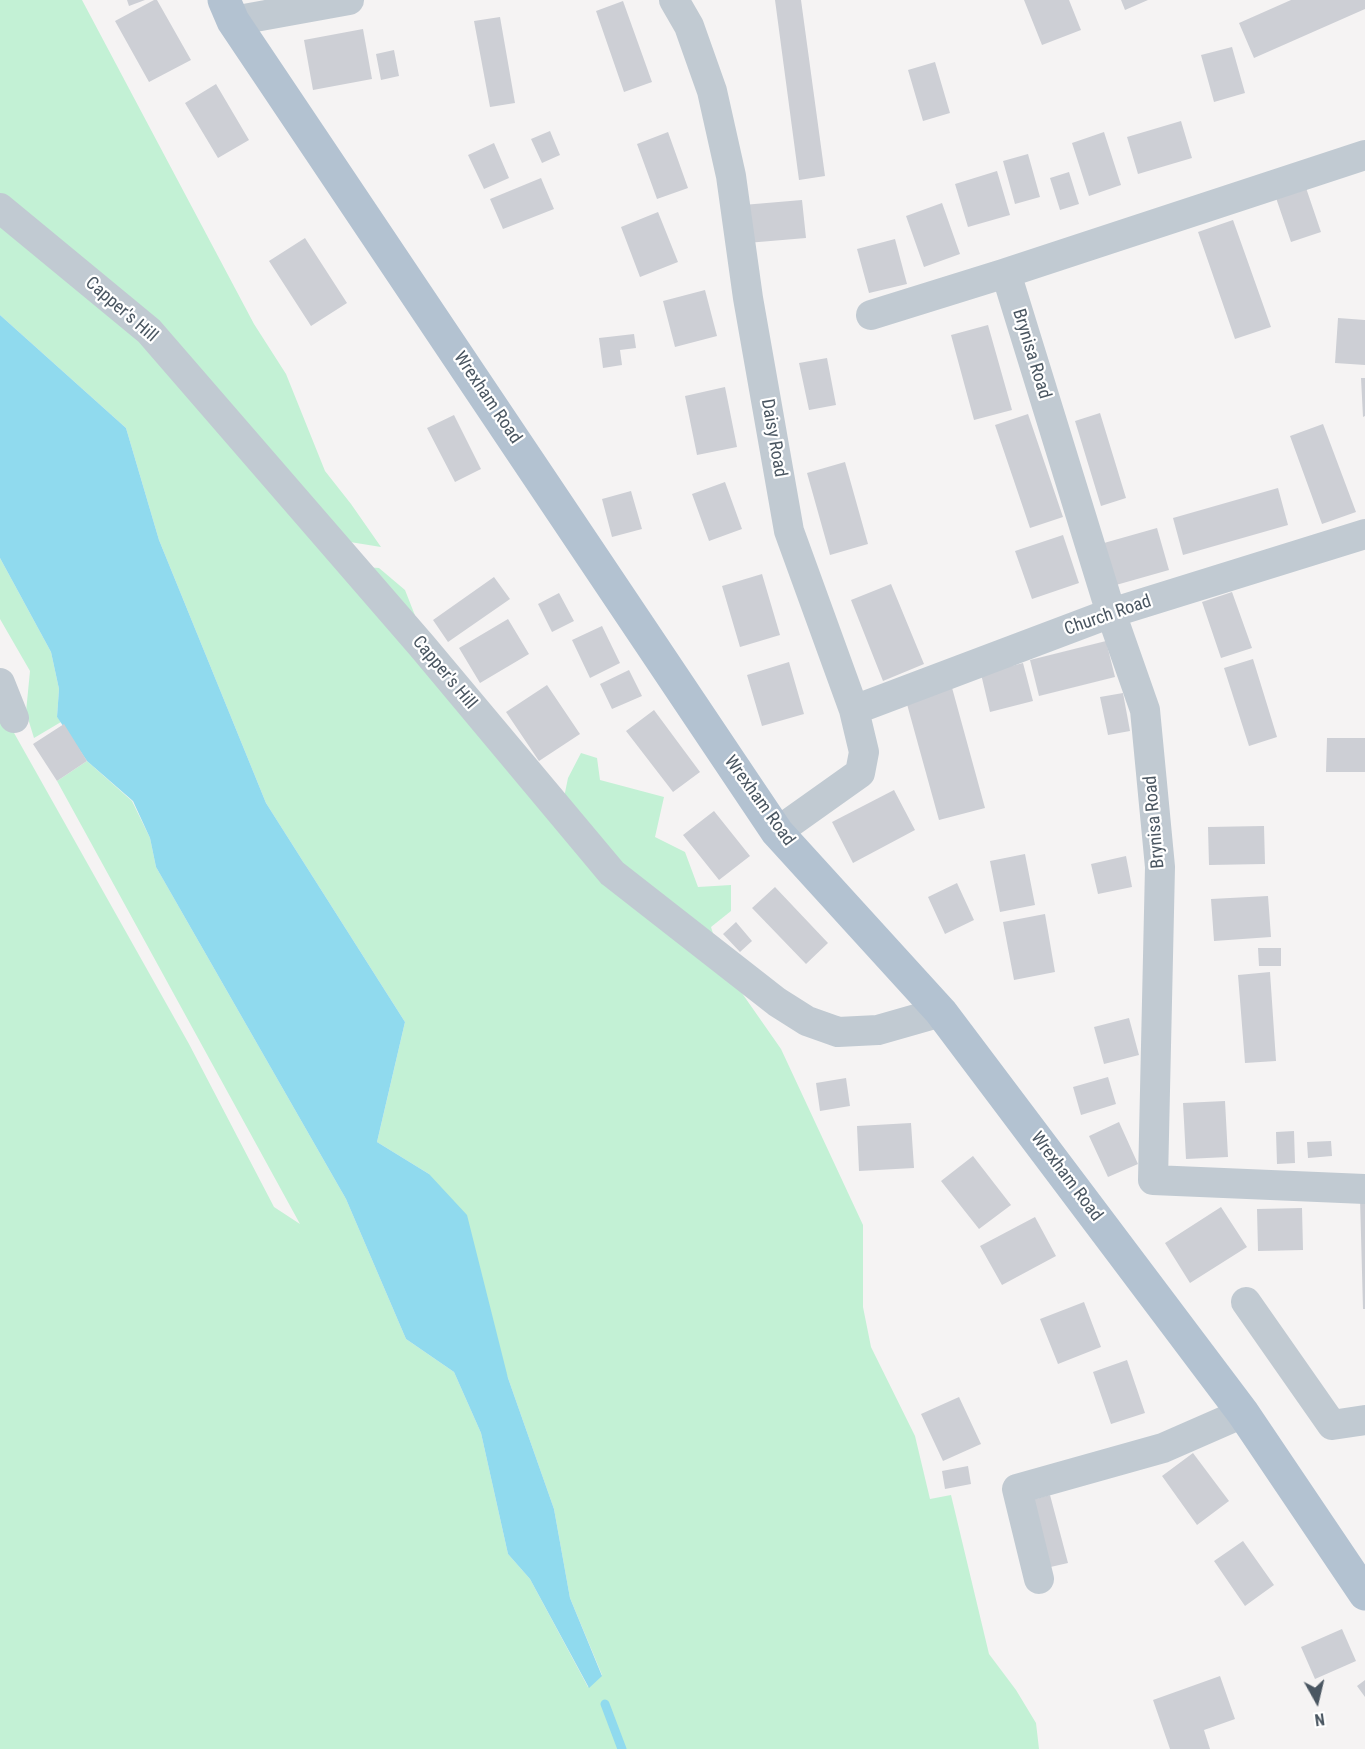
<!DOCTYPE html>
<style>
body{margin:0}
#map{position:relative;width:1365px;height:1749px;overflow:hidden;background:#f5f3f3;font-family:"Roboto Condensed",sans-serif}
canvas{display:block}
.north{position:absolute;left:1287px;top:1671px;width:60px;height:60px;-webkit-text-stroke:4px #fff;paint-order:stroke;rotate:172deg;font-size:16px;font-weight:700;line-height:24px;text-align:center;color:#4a5661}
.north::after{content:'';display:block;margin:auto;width:21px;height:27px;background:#4a5661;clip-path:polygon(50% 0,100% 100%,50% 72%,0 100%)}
</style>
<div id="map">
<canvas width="1365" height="1749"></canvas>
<div class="north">N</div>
</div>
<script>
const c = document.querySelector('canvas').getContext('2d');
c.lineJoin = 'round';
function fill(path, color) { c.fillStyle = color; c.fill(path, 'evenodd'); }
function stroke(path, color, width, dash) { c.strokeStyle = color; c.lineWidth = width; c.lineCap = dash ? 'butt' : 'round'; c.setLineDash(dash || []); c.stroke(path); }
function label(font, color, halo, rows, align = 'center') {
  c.font = font + ' "Roboto Condensed",sans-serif'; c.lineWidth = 4.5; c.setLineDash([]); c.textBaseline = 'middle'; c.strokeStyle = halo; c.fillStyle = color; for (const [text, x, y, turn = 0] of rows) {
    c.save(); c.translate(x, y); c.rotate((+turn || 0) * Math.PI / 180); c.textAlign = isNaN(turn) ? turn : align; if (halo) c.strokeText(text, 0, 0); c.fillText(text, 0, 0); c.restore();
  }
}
const green = new Path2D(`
 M 0,0 L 82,0 L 254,324 L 286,374 L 325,471 L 351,504 L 381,547 L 350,542 L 341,565 L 379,568 L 405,590 L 416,618 L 559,822 L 568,778 L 581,753 L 597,758 L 600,780 L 664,797 L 655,837 L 685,852 L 698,887 L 731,885 L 731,911 L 711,927 L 723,966 L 781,1049 L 863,1225 L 863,1307 L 871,1347 L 915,1436 L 930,1499 L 951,1495 L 989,1654 L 1016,1690 L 1036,1723 L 1039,1749 L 0,1749 L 0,708 L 189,1044 L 274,1207 L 300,1224 L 57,781 L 87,761 L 132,801 L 150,838 L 156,867 L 346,1199 L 406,1339 L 454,1372 L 481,1433 L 508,1554 L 530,1579 L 588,1687 L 602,1675 L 570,1598 L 554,1509 L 508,1378 L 429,1174 L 377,1142 L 405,1022 L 266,803 L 159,540 L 126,428 L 0,315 Z
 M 0,558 L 51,652 L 59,689 L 57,717 L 61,722 L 34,738 L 26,712 L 30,671 L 0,619 Z`);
const water = new Path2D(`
 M 0,315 L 126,428 L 159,540 L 266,803 L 405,1022 L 377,1142 L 429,1174 L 467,1215 L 508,1378 L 554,1509 L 570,1598 L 602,1676 L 589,1688 L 530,1579 L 508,1554 L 481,1433 L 454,1372 L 406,1339 L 346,1199 L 156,867 L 150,838 L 133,801 L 87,761 L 57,717 L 59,689 L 51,652 L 0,558 Z`);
const stream = new Path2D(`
 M 605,1704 L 622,1749`);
const building = new Path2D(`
 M 127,0 L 145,0 L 129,6 Z
 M 154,0 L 157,0 L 191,60 L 149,82 L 115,21 Z
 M 775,0 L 801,0 L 825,176 L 799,180 Z
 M 1024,0 L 1069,0 L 1081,30 L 1042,45 Z
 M 1121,0 L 1148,0 L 1125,10 Z
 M 1291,0 L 1365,0 L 1365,9 L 1254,58 L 1239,23 Z
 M 623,1 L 652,82 L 624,92 L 596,11 Z
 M 500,17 L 515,103 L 490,107 L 474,21 Z
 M 363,29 L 372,79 L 313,90 L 304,40 Z
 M 1232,47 L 1245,93 L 1214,102 L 1201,55 Z
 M 394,50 L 399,76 L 381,80 L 376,54 Z
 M 935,62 L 950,113 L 923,121 L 908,70 Z
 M 216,84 L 249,140 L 218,158 L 185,103 Z
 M 1181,121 L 1192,158 L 1138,174 L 1127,137 Z
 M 550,131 L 560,155 L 542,163 L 531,139 Z
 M 668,132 L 688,188 L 657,199 L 637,144 Z
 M 1104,132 L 1121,185 L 1089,196 L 1072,143 Z
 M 494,143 L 509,178 L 484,189 L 468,155 Z
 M 1028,154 L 1040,197 L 1015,204 L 1003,161 Z
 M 997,171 L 1010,215 L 968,227 L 955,184 Z
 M 1069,172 L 1079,204 L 1060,210 L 1050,178 Z
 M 541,178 L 554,209 L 503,229 L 490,199 Z
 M 1304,182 L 1321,232 L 1291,242 L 1274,192 Z
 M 802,200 L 806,238 L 747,243 L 743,205 Z
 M 942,203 L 960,254 L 924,267 L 906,216 Z
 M 658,212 L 678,262 L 640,277 L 621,227 Z
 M 1233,220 L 1271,327 L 1235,339 L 1198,232 Z
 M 305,238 L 347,303 L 311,326 L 269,261 Z
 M 895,239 L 907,284 L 869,293 L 857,249 Z
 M 705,290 L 717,336 L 675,347 L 663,301 Z
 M 1338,318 L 1365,320 L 1365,365 L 1335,363 Z
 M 988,325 L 1012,410 L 974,420 L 951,335 Z
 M 634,334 L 636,348 L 620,350 L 622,365 L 603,368 L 599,338 Z
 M 827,358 L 836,405 L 809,410 L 799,363 Z
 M 1361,378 L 1365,378 L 1365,416 L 1363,417 Z
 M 725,387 L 737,447 L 697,455 L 685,396 Z
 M 1100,413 L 1126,498 L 1101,506 L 1075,421 Z
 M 1028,414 L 1063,517 L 1030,528 L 995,425 Z
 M 454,415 L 481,469 L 455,482 L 427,428 Z
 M 1323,424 L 1356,512 L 1322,524 L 1290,436 Z
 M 845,462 L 868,544 L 830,555 L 807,473 Z
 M 725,482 L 742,529 L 709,541 L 692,494 Z
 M 1278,488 L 1288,525 L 1183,555 L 1173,518 Z
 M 631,491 L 642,529 L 612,537 L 602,499 Z
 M 1157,528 L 1169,570 L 1116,585 L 1104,543 Z
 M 1063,535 L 1079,583 L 1032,599 L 1015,551 Z
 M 762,574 L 780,635 L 740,647 L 722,586 Z
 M 494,577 L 510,599 L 448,642 L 433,620 Z
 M 891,584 L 924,664 L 883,681 L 851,600 Z
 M 1232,592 L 1252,648 L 1221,658 L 1202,602 Z
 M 559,593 L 574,621 L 552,632 L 538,604 Z
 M 508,619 L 529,654 L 480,683 L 459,648 Z
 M 602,626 L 620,663 L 590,678 L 572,640 Z
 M 1106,641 L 1115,677 L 1039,696 L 1030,660 Z
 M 1253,659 L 1277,737 L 1249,746 L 1224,668 Z
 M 789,662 L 804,714 L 762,726 L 747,675 Z
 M 1023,663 L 1033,701 L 990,712 L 981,674 Z
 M 629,670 L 642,696 L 612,709 L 600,684 Z
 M 951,684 L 985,808 L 939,820 L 905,697 Z
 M 547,685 L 580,734 L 539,761 L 506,712 Z
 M 1123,693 L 1130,731 L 1108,735 L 1100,697 Z
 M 654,710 L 700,772 L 673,792 L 626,731 Z
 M 64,724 L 87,761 L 57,781 L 33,744 Z
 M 1327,738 L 1365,738 L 1365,772 L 1326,772 Z
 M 894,790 L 915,830 L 853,863 L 832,822 Z
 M 714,811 L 750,856 L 719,880 L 683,835 Z
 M 1264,826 L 1265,864 L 1209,865 L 1208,827 Z
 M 1025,854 L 1035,905 L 1000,912 L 990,861 Z
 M 1126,856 L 1132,887 L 1098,894 L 1091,864 Z
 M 957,883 L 974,920 L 945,934 L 928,897 Z
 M 775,887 L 828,943 L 806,964 L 752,908 Z
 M 1268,896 L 1271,937 L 1214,941 L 1211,899 Z
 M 1045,914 L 1055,972 L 1014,980 L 1003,922 Z
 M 736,922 L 752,941 L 740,952 L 723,934 Z
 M 1258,948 L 1281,948 L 1281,966 L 1259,966 Z
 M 1270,972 L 1276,1061 L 1245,1063 L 1238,975 Z
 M 1129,1018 L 1139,1055 L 1104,1064 L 1094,1027 Z
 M 1108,1077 L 1116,1104 L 1081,1115 L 1073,1087 Z
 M 846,1078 L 850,1106 L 820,1111 L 816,1083 Z
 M 1225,1101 L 1228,1157 L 1186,1159 L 1183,1103 Z
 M 1119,1122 L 1138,1164 L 1108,1177 L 1089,1136 Z
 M 911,1123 L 914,1168 L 859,1171 L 857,1126 Z
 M 1294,1131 L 1295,1163 L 1277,1164 L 1276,1132 Z
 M 1331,1141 L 1332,1156 L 1308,1158 L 1307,1142 Z
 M 973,1156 L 1011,1205 L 979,1229 L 941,1181 Z
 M 1360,1198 L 1365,1198 L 1365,1309 L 1363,1309 Z
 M 1221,1207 L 1247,1247 L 1190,1283 L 1165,1243 Z
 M 1302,1208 L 1303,1250 L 1258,1251 L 1257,1209 Z
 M 1035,1217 L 1056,1256 L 1002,1285 L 980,1246 Z
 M 1084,1302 L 1101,1347 L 1058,1364 L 1040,1319 Z
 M 1127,1360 L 1145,1413 L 1111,1424 L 1093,1372 Z
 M 959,1397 L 981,1444 L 943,1461 L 921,1414 Z
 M 1193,1453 L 1229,1501 L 1197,1525 L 1162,1476 Z
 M 968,1466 L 971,1484 L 945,1489 L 942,1471 Z
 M 1050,1495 L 1068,1563 L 1046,1568 L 1028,1501 Z
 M 1243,1541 L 1274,1585 L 1245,1606 L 1214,1561 Z
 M 1342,1629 L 1356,1661 L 1315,1679 L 1301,1647 Z
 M 1220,1676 L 1235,1719 L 1204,1730 L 1210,1749 L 1170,1749 L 1153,1700 Z
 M 1365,1680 L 1365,1697 L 1357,1686 Z`);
const minor = new Path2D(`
 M 674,0 L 689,26 L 712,91 L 731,176 L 748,298 L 789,531 L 854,710 L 864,752 L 860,773 L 777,832
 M 233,21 L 349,0
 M 1365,155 L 1006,273 L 1111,613 L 1145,710 L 1160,867 L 1153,1180 L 1365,1189
 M 0,208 L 149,331 L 422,646 L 612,873 L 777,1002 L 807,1021 L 838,1032 L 878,1030 L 941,1012
 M 871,315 L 1006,273
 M 0,683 L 14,718
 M 854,710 L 1111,613 L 1365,534
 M 1246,1302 L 1332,1425 L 1365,1420
 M 1039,1579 L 1017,1489 L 1163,1448 L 1243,1413`);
const major = new Path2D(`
 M 224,0 L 233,21 L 777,832 L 941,1012 L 1243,1413 L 1365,1594`);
const streetNames = [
 ["Capper's Hill",121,310,41],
 ["Brynisa Road",1031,354,73],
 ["Wrexham Road",487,398,56],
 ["Daisy Road",773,438,80],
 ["Church Road",1108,616,-19],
 ["Capper's Hill",444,673,50],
 ["Wrexham Road",759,801,54],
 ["Brynisa Road",1155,822,-95],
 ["Wrexham Road",1066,1177,53]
];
fill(green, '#c3f1d5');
fill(water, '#90daee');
stroke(stream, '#90daee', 9);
fill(building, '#cdcfd5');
stroke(minor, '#c1cad2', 30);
stroke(major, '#b3c2d1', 33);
label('18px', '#4a5661', '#fff', streetNames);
</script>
